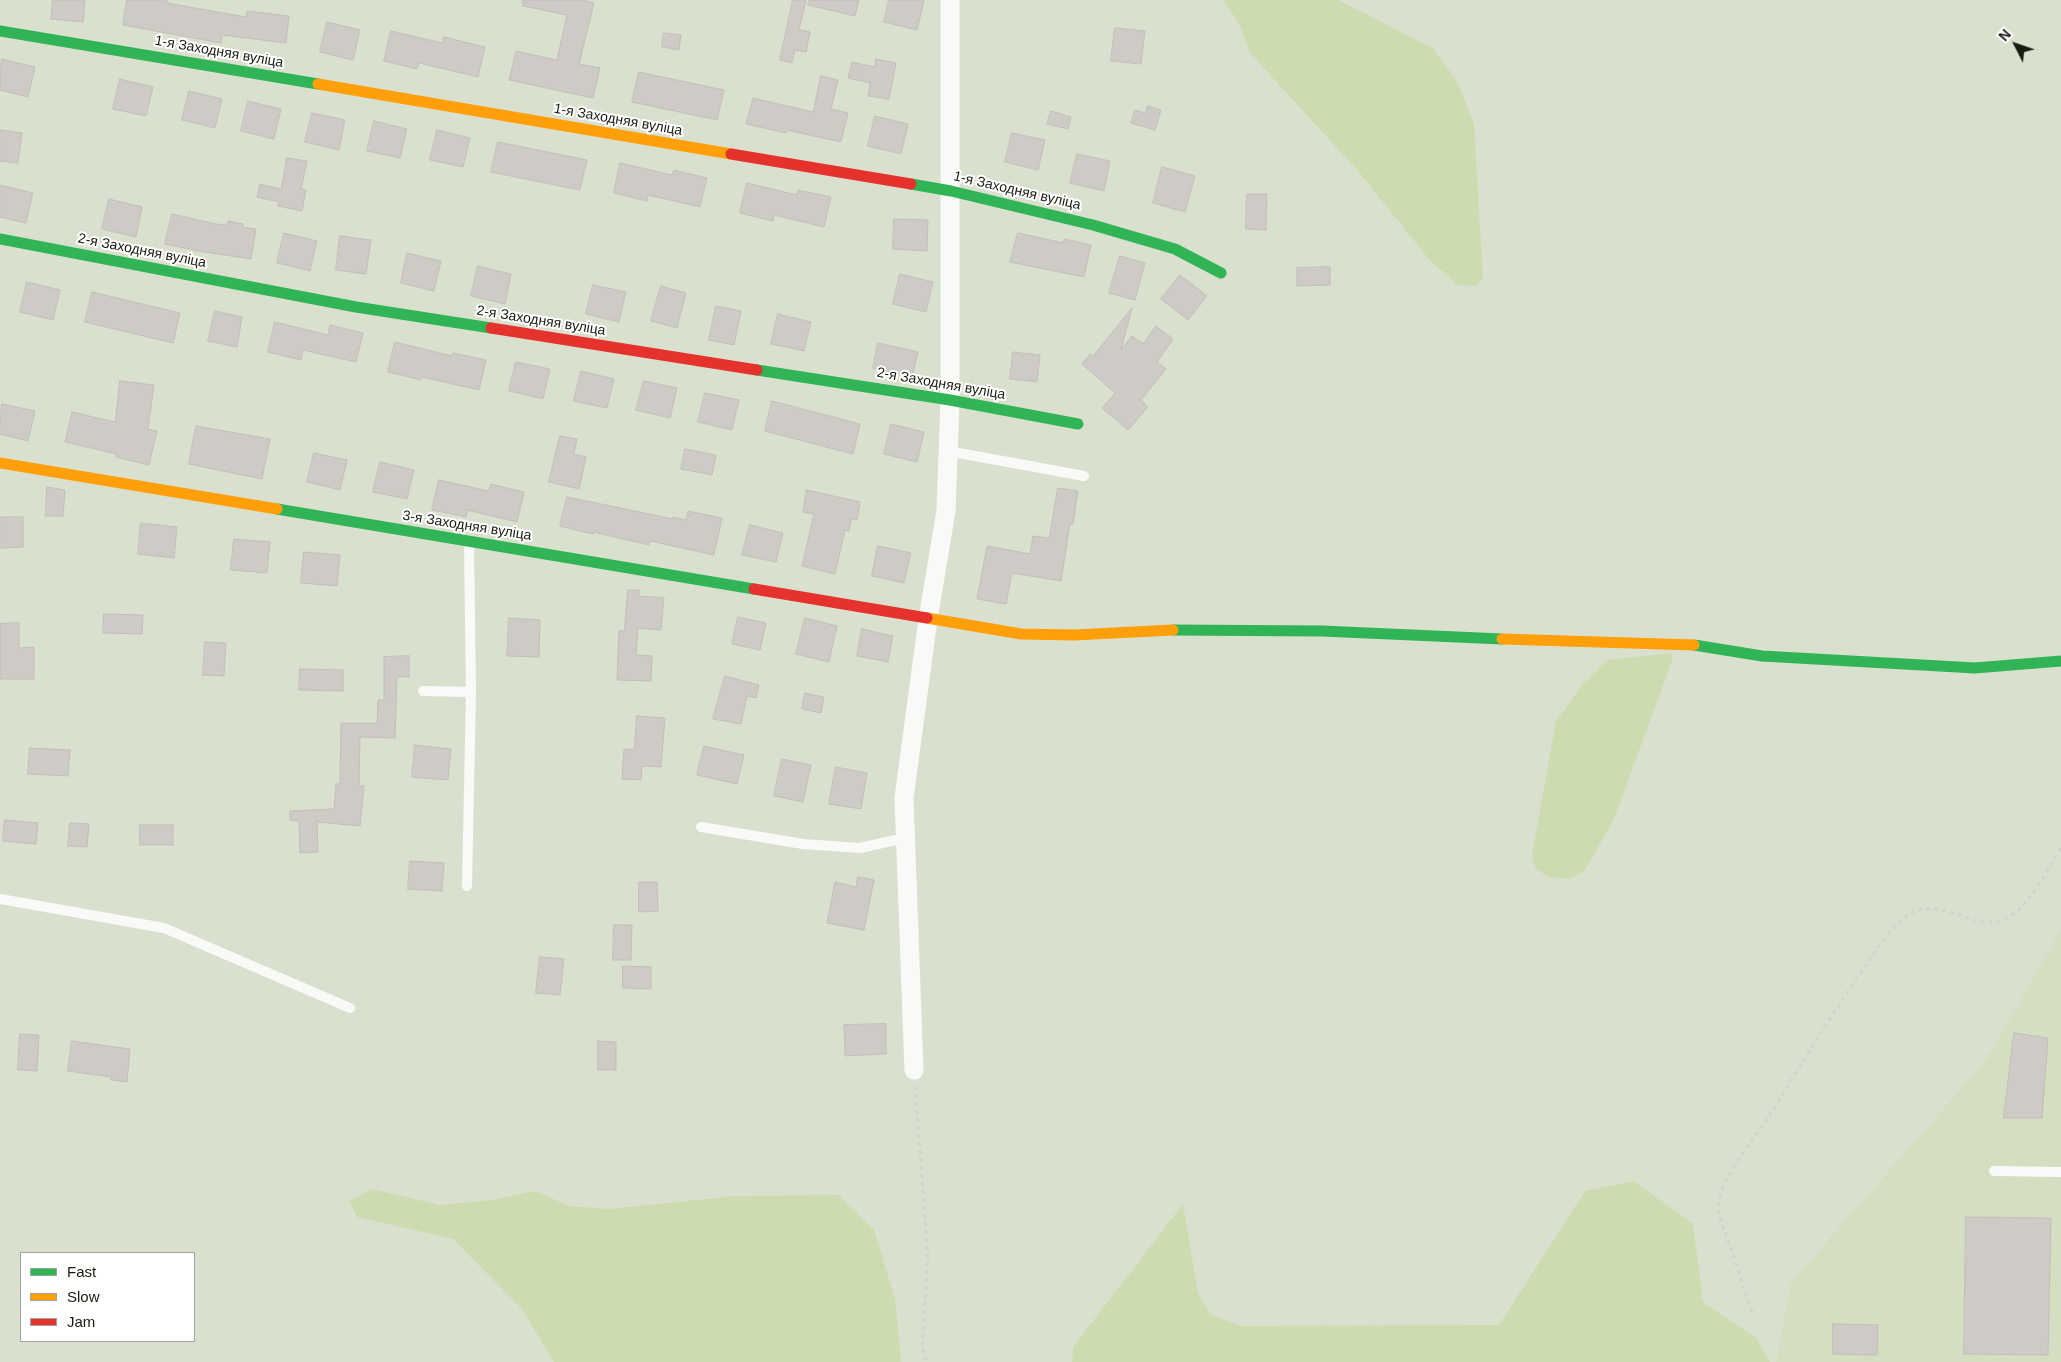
<!DOCTYPE html>
<meta charset="utf-8">
<style>
body{margin:0}
#map{position:relative;width:2061px;height:1362px;overflow:hidden;background:#dae0ce;font-family:Arial,sans-serif}
canvas{display:block}
.legend{position:absolute;left:20px;top:1252px;width:175px;height:90px;box-sizing:border-box;background:#fff;border:1px solid #a3a49f;margin:0;padding:6px 9px;list-style:none;font-size:15px;color:#181c10}
.legend li{display:flex;align-items:center;gap:10px;height:25px}
.legend b{width:25px;border:1px solid #a3a49f}
.north{position:absolute;left:1991px;top:20px;width:50px;height:50px;-webkit-text-stroke:4px #fff;paint-order:stroke;rotate:311deg;font-size:14px;font-weight:700;line-height:20px;text-align:center;color:#181c10}
.north::after{content:'';display:block;margin:auto;width:18px;height:22px;background:#181c10;clip-path:polygon(50% 0,100% 100%,50% 72%,0 100%)}
</style>
<div id="map">
<canvas width="2061" height="1362"></canvas>
<ul class="legend">
<li><b style="height:6px;background:#30b455"></b>Fast</li>
<li><b style="height:6px;background:#ff9f0a"></b>Slow</li>
<li><b style="height:6px;background:#e5322d"></b>Jam</li>
</ul>
<div class="north">N</div>
</div>
<script>
const c = document.querySelector('canvas').getContext('2d');
c.lineJoin = 'round';
function fill(path, color) { c.fillStyle = color; c.fill(path, 'evenodd'); }
function stroke(path, color, width, dash) { c.strokeStyle = color; c.lineWidth = width; c.lineCap = dash ? 'butt' : 'round'; c.setLineDash(dash || []); c.stroke(path); }
function label(font, color, halo, rows, align = 'center') {
  c.font = font + ' Arial,sans-serif'; c.lineWidth = 4; c.setLineDash([]); c.textBaseline = 'middle'; c.strokeStyle = halo; c.fillStyle = color; for (const [text, x, y, turn = 0] of rows) {
    c.save(); c.translate(x, y); c.rotate((+turn || 0) * Math.PI / 180); c.textAlign = isNaN(turn) ? turn : align; if (halo) c.strokeText(text, 0, 0); c.fillText(text, 0, 0); c.restore();
  }
}
const built = new Path2D(`
 M 2061,930 L 2061,1362 L 1776,1362 L 1791,1282 L 1984,1063 Z`);
const green = new Path2D(`
 M 1223,0 L 1338,0 L 1433,48 L 1458,83 L 1474,124 L 1483,278 L 1476,286 L 1458,285 L 1431,262 L 1358,171 L 1251,54 L 1238,22 Z
 M 1671,653 L 1673,658 L 1614,819 L 1585,870 L 1570,879 L 1548,877 L 1536,869 L 1532,855 L 1556,721 L 1583,684 L 1607,660 Z
 M 1634,1181 L 1693,1224 L 1703,1302 L 1756,1338 L 1770,1362 L 1072,1362 L 1073,1347 L 1183,1204 L 1198,1294 L 1211,1315 L 1242,1326 L 1499,1325 L 1585,1191 Z
 M 372,1189 L 440,1205 L 492,1200 L 535,1191 L 569,1206 L 609,1209 L 736,1196 L 838,1195 L 874,1230 L 895,1299 L 901,1362 L 554,1362 L 522,1309 L 453,1239 L 357,1217 L 349,1201 Z`);
const building = new Path2D(`
 M 53,0 L 85,0 L 83,22 L 51,19 Z
 M 127,0 L 167,0 L 167,3 L 246,17 L 247,11 L 289,16 L 286,43 L 222,35 L 221,43 L 123,25 Z
 M 523,0 L 583,0 L 594,3 L 579,64 L 600,68 L 593,98 L 509,80 L 516,51 L 557,60 L 567,15 L 523,6 Z
 M 793,0 L 806,0 L 799,30 L 810,32 L 806,52 L 795,50 L 792,63 L 780,60 Z
 M 809,0 L 859,0 L 855,16 L 808,5 Z
 M 889,0 L 924,0 L 917,30 L 884,22 Z
 M 327,22 L 360,30 L 353,60 L 320,52 Z
 M 1115,28 L 1145,31 L 1141,64 L 1111,61 Z
 M 391,31 L 442,43 L 444,37 L 485,47 L 478,77 L 419,63 L 417,69 L 384,61 Z
 M 664,33 L 681,35 L 679,50 L 662,47 Z
 M 2,59 L 35,67 L 28,97 L 0,90 L 0,69 Z
 M 876,59 L 896,63 L 889,99 L 868,96 L 870,83 L 848,78 L 852,62 L 874,67 Z
 M 639,72 L 724,90 L 717,120 L 632,102 Z
 M 821,76 L 838,80 L 831,109 L 848,113 L 841,142 L 787,130 L 786,133 L 746,124 L 753,98 L 813,112 Z
 M 120,79 L 153,87 L 146,116 L 113,109 Z
 M 189,91 L 222,99 L 215,128 L 182,120 Z
 M 248,101 L 281,109 L 274,139 L 241,131 Z
 M 1148,106 L 1161,110 L 1155,130 L 1131,123 L 1135,110 L 1145,113 Z
 M 1051,111 L 1071,117 L 1068,129 L 1047,124 Z
 M 312,113 L 345,120 L 339,150 L 305,142 Z
 M 875,116 L 908,124 L 901,154 L 868,146 Z
 M 374,121 L 407,129 L 400,158 L 367,151 Z
 M 0,130 L 22,133 L 18,163 L 0,161 Z
 M 437,130 L 470,138 L 463,167 L 430,160 Z
 M 1012,133 L 1045,140 L 1038,170 L 1005,162 Z
 M 498,142 L 587,160 L 580,190 L 491,172 Z
 M 1077,154 L 1110,161 L 1104,191 L 1070,183 Z
 M 287,158 L 307,161 L 301,189 L 306,190 L 302,211 L 278,206 L 279,202 L 257,197 L 260,184 L 281,189 Z
 M 620,163 L 672,175 L 674,170 L 707,178 L 700,207 L 648,195 L 647,201 L 614,193 Z
 M 1162,167 L 1195,176 L 1185,212 L 1153,203 Z
 M 747,183 L 797,195 L 798,190 L 831,197 L 824,227 L 774,215 L 773,221 L 740,213 Z
 M 0,185 L 33,193 L 26,223 L 0,217 Z
 M 1247,194 L 1267,194 L 1266,230 L 1246,229 Z
 M 109,199 L 142,207 L 136,237 L 102,229 Z
 M 172,214 L 216,224 L 228,225 L 228,221 L 243,224 L 243,227 L 256,229 L 251,259 L 198,251 L 165,244 Z
 M 894,219 L 928,220 L 927,251 L 893,249 Z
 M 284,233 L 317,241 L 310,271 L 277,263 Z
 M 1018,233 L 1063,243 L 1064,239 L 1091,245 L 1084,277 L 1010,262 Z
 M 340,236 L 371,240 L 366,274 L 336,270 Z
 M 407,253 L 441,261 L 434,291 L 401,283 Z
 M 1120,256 L 1145,263 L 1135,300 L 1109,293 Z
 M 478,266 L 511,274 L 505,304 L 471,296 Z
 M 1330,267 L 1330,285 L 1297,286 L 1297,268 Z
 M 900,274 L 933,282 L 926,312 L 893,304 Z
 M 1180,275 L 1207,296 L 1188,320 L 1161,299 Z
 M 27,282 L 60,290 L 53,320 L 20,312 Z
 M 593,285 L 626,292 L 619,322 L 586,314 Z
 M 661,286 L 686,293 L 677,328 L 651,321 Z
 M 92,292 L 180,313 L 173,343 L 85,322 Z
 M 716,306 L 741,311 L 734,345 L 709,340 Z
 M 1132,308 L 1121,350 L 1132,336 L 1143,344 L 1156,326 L 1173,339 L 1157,362 L 1166,369 L 1141,400 L 1148,407 L 1128,430 L 1102,408 L 1115,393 L 1082,364 L 1090,354 L 1093,356 Z
 M 215,311 L 242,317 L 237,347 L 208,341 Z
 M 778,314 L 811,322 L 804,351 L 771,344 Z
 M 275,322 L 328,335 L 330,325 L 363,333 L 356,362 L 303,350 L 301,360 L 268,352 Z
 M 395,342 L 452,356 L 453,353 L 486,360 L 479,390 L 422,377 L 421,380 L 388,372 Z
 M 878,343 L 918,352 L 912,377 L 873,368 Z
 M 1013,352 L 1040,355 L 1037,382 L 1010,379 Z
 M 516,362 L 550,369 L 543,399 L 509,391 Z
 M 581,371 L 614,379 L 607,408 L 574,401 Z
 M 120,381 L 154,385 L 148,429 L 157,431 L 149,465 L 116,457 L 117,454 L 65,442 L 72,412 L 115,422 Z
 M 644,381 L 677,388 L 670,418 L 636,410 Z
 M 705,393 L 739,400 L 732,430 L 698,422 Z
 M 772,401 L 860,424 L 853,454 L 765,431 Z
 M 2,404 L 35,411 L 28,441 L 0,434 Z
 M 891,424 L 924,432 L 917,462 L 884,454 Z
 M 196,426 L 270,439 L 262,479 L 189,464 Z
 M 560,436 L 577,439 L 574,454 L 586,457 L 579,489 L 549,482 Z
 M 685,449 L 716,455 L 712,475 L 681,469 Z
 M 314,453 L 347,460 L 340,490 L 307,482 Z
 M 380,462 L 414,470 L 407,499 L 373,492 Z
 M 439,480 L 489,491 L 491,484 L 524,492 L 517,522 L 467,510 L 466,517 L 432,510 Z
 M 47,487 L 65,490 L 63,516 L 46,516 Z
 M 1058,488 L 1078,491 L 1073,524 L 1070,524 L 1061,581 L 1012,573 L 1006,604 L 977,599 L 987,546 L 1030,554 L 1033,536 L 1049,538 Z
 M 807,490 L 860,502 L 857,520 L 851,519 L 849,531 L 845,530 L 835,574 L 802,566 L 814,514 L 803,512 Z
 M 567,497 L 673,519 L 673,517 L 686,520 L 688,511 L 722,518 L 714,555 L 650,541 L 649,545 L 593,532 L 593,534 L 560,526 Z
 M 0,517 L 23,517 L 23,547 L 0,548 Z
 M 141,523 L 177,527 L 174,558 L 138,554 Z
 M 750,525 L 783,533 L 776,562 L 742,555 Z
 M 234,539 L 270,542 L 267,573 L 231,570 Z
 M 878,546 L 911,553 L 904,583 L 872,576 Z
 M 304,552 L 340,555 L 337,586 L 301,583 Z
 M 628,590 L 639,590 L 639,596 L 664,598 L 661,630 L 638,628 L 636,655 L 652,656 L 651,681 L 617,680 L 619,631 L 624,631 Z
 M 104,614 L 143,615 L 142,634 L 103,633 Z
 M 738,617 L 766,623 L 760,650 L 732,644 Z
 M 509,618 L 540,620 L 539,657 L 507,656 Z
 M 805,618 L 837,626 L 829,662 L 796,654 Z
 M 19,623 L 19,648 L 34,647 L 34,679 L 0,679 L 0,624 Z
 M 862,629 L 893,636 L 888,662 L 857,656 Z
 M 205,642 L 226,643 L 224,676 L 203,675 Z
 M 409,656 L 409,677 L 397,677 L 395,738 L 360,737 L 359,786 L 364,786 L 360,826 L 317,822 L 318,852 L 300,853 L 299,821 L 290,820 L 290,811 L 334,809 L 336,784 L 340,784 L 341,723 L 377,723 L 378,700 L 384,700 L 384,657 Z
 M 300,669 L 343,670 L 343,691 L 299,690 Z
 M 725,676 L 759,685 L 756,698 L 747,696 L 741,724 L 713,719 Z
 M 805,693 L 824,697 L 821,713 L 802,709 Z
 M 637,716 L 665,718 L 661,767 L 642,766 L 641,780 L 622,779 L 624,749 L 634,750 Z
 M 415,745 L 451,749 L 448,780 L 412,777 Z
 M 704,746 L 744,755 L 737,784 L 697,775 Z
 M 30,748 L 70,750 L 68,776 L 28,774 Z
 M 782,759 L 811,765 L 803,802 L 774,796 Z
 M 836,767 L 867,773 L 861,809 L 829,804 Z
 M 5,820 L 38,823 L 36,844 L 3,841 Z
 M 70,823 L 89,824 L 87,847 L 68,846 Z
 M 140,825 L 173,825 L 173,845 L 140,845 Z
 M 410,861 L 444,863 L 442,891 L 408,889 Z
 M 858,877 L 874,880 L 864,930 L 827,923 L 835,882 L 856,887 Z
 M 639,882 L 657,882 L 658,911 L 639,912 Z
 M 614,925 L 632,925 L 631,960 L 613,960 Z
 M 540,957 L 564,959 L 560,995 L 536,993 Z
 M 623,966 L 651,967 L 651,989 L 623,988 Z
 M 886,1024 L 886,1054 L 845,1056 L 844,1025 Z
 M 2014,1033 L 2048,1038 L 2042,1118 L 2004,1118 Z
 M 20,1034 L 39,1035 L 37,1071 L 18,1070 Z
 M 72,1041 L 130,1049 L 127,1082 L 111,1080 L 111,1077 L 68,1071 Z
 M 598,1041 L 616,1042 L 616,1070 L 598,1070 Z
 M 1966,1217 L 2051,1218 L 2048,1355 L 1964,1354 Z
 M 1833,1324 L 1878,1325 L 1877,1355 L 1833,1354 Z`);
const path = new Path2D(`
 M 915,1086 L 928,1258 L 922,1348 L 927,1362
 M 1752,1312 C 1744,1288 1736,1264 1728,1240 C 1724,1229 1718,1216 1719,1204 C 1720,1179 1757,1135 1771,1113 C 1802,1064 1831,1014 1865,967 C 1877,949 1890,927 1908,915 C 1943,892 1980,942 2016,912 C 2035,896 2048,868 2061,847`);
const lane = new Path2D(`
 M 948,451 L 1084,476
 M 423,691 L 471,692
 M 701,827 L 803,844 L 860,848 L 905,838
 M 467,886 L 471,692 L 469,543
 M 0,899 L 164,928 L 350,1008
 M 1994,1171 L 2061,1172`);
const street = new Path2D(`
 M 914,1070 L 904,798 L 928,619 L 946,511 L 950,400 L 950,0`);
const fast = new Path2D(`
 M 0,31 L 318,84
 M 911,184 L 951,191 L 1093,225 L 1175,249 L 1221,273
 M 0,239 L 356,307 L 491,328
 M 757,370 L 950,400 L 1078,424
 M 277,509 L 754,589
 M 1173,630 L 1322,631 L 1502,639
 M 1694,645 L 1762,656 L 1975,668 L 2061,661`);
const slow = new Path2D(`
 M 318,84 L 731,154
 M 0,463 L 277,509
 M 927,618 L 1021,634 L 1074,635 L 1173,630
 M 1502,639 L 1694,645`);
const jam = new Path2D(`
 M 731,154 L 911,184
 M 491,328 L 757,370
 M 754,589 L 927,618`);
const streetNames = [
 ["1-я Заходняя вуліца",219,52,10],
 ["1-я Заходняя вуліца",618,120,10],
 ["1-я Заходняя вуліца",1017,191,13],
 ["2-я Заходняя вуліца",142,251,11],
 ["2-я Заходняя вуліца",541,321,9],
 ["2-я Заходняя вуліца",941,384,10],
 ["3-я Заходняя вуліца",467,526,9]
];
fill(built, '#d4dec0');
fill(green, '#cddbb0');
fill(building, '#cecbc6');
stroke(building, '#c2beba', 1);
stroke(path, '#d2d5cf', 3, [4, 4]);
stroke(lane, '#f9faf8', 10);
stroke(street, '#f9faf8', 19);
stroke(fast, '#30b455', 11);
stroke(slow, '#ff9f0a', 11);
stroke(jam, '#e5322d', 11);
label('14px', '#181c10', '#fff', streetNames);
</script>
